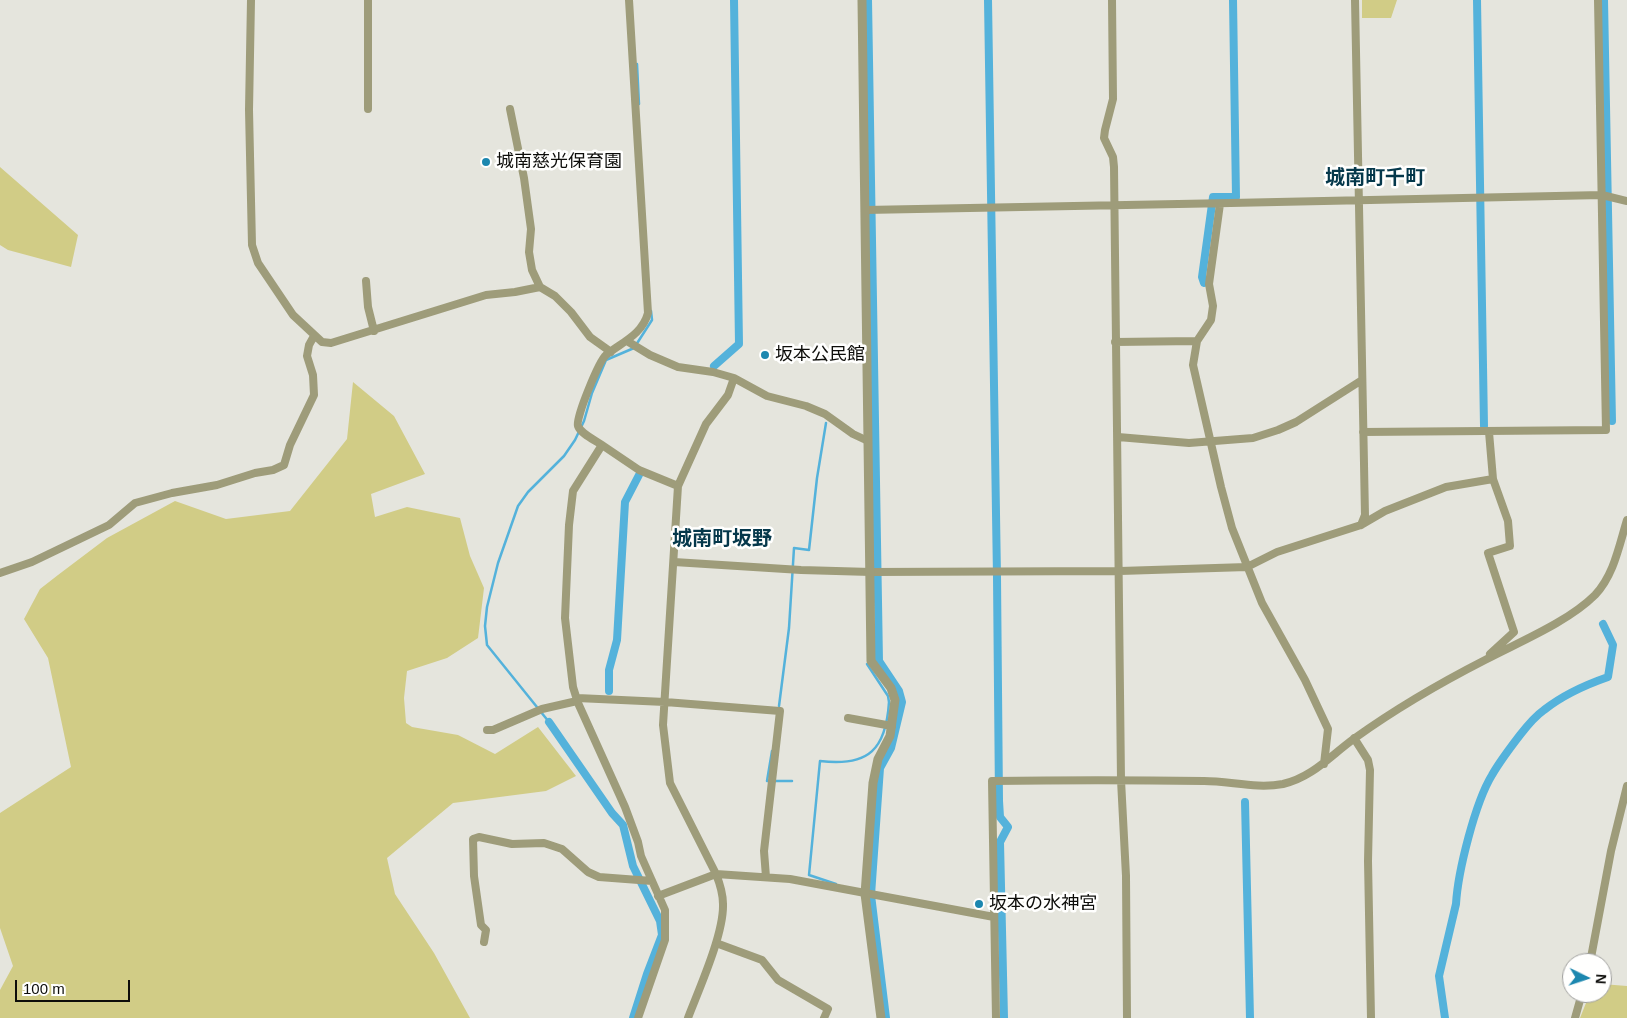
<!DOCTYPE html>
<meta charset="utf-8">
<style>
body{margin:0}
#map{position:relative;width:1627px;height:1018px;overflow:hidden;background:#e5e5dd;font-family:Helvetica,sans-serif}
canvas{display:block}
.north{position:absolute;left:1562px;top:953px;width:50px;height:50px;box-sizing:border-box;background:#fffffe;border:1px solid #9e9e9c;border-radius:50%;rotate:94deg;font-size:14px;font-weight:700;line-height:20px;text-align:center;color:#0d0d0a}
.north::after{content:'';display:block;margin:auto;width:18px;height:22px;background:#1c87af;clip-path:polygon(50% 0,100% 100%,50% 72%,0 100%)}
.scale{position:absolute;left:15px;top:980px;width:115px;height:22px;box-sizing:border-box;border:2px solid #0d0d0a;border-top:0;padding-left:6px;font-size:15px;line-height:18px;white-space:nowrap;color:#0d0d0a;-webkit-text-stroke:4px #fffffe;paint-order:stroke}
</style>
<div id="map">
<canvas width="1627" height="1018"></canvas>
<div class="north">N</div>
<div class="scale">100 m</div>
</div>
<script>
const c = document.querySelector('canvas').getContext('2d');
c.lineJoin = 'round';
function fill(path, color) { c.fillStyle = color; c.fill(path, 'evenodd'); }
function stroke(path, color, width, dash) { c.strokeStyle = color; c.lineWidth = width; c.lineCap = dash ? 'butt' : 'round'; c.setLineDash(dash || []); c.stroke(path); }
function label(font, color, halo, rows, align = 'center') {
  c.font = font + ' Helvetica,"Noto Sans JP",sans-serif'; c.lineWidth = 5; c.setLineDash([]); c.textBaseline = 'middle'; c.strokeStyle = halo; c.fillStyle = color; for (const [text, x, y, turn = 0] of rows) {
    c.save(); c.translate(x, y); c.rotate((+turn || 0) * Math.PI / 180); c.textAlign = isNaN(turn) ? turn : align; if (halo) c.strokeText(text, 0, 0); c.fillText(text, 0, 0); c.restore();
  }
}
const green = new Path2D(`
 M 1362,0 L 1397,0 L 1391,18 L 1362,18 Z
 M 0,167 L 78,235 L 71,267 L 8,250 L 0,245 Z
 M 353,382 L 394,416 L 425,474 L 371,494 L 375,517 L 407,507 L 460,518 L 470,556 L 484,588 L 478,638 L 447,658 L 407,671 L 404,698 L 406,723 L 412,727 L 458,735 L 495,754 L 538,727 L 576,776 L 546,791 L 453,803 L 387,858 L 395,894 L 434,953 L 470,1018 L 0,1018 L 0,990 L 13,966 L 0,928 L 0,813 L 71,767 L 48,658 L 24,619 L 40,589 L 58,575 L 107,538 L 175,501 L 226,519 L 290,511 L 347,439 Z
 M 1602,984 L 1627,986 L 1627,1018 L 1580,1018 L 1590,993 L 1602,993 Z`);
const stream = new Path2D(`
 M 637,64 L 639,104
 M 779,706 L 789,628 L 794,548 L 809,550 L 817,478 L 826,423
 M 549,722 L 487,645 L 485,626 L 487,607 L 498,563 L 518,506 L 528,492 L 564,456 L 575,440 L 584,421 L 592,393 L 606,360 L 634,348 L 652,320 L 651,311
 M 772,751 L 767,781 L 792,781
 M 836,884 L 809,875 L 820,761 C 869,767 886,749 889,702 L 888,696 L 867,664`);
const canal = new Path2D(`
 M 868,0 L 879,661 L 899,691 L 902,702 L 891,748 L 880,768 L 871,895 L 886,1018
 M 988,0 L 997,577 L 999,801 L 1000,817 L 1008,827 L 1000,842 L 1004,1018
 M 1477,0 L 1484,426
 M 1604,0 L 1612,421
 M 1204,283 L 1202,277 L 1213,197 L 1236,197 L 1233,0
 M 714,366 L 739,344 L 734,0
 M 609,691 L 609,670 L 617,640 L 625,502 L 639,475
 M 549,722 L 612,813 L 623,825 L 633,866 L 660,921 L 662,935 L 647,974 L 633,1018
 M 1245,802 L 1250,1018
 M 1445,1018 L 1439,976 L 1456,904 C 1458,871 1475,803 1492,775 C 1500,761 1510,748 1520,735 C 1527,726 1534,717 1544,710 C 1563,695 1585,685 1608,677 L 1613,645 L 1603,624`);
const minor = new Path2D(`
 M 251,0 L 249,110 L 252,245 L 258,263 L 293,315 L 322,342 L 331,343 L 486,295 L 515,292 L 540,287
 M 368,0 L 368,109
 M 629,0 L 648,313 C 642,335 622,342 606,355 C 599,361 575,419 578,426 C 581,434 595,440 602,445 L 573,491 L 569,525 L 565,618 L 573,687 L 578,703 L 625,807 L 638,842 L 641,856 L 665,910 L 665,940 L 638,1018
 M 1112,0 L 1113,99 L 1105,130 L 1104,138 L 1113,157 L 1114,167 L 1121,780 L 1126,876 L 1127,1018
 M 1355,0 L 1365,515 L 1361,525
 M 510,109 L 524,178 L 531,229 L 529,252 L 532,270 L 540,287 L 555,296 L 571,312 L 590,337 L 611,352
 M 1220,204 L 1209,284 L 1213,306 L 1211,320 L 1197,341 L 1193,365 L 1221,487 L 1232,528 L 1262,603 L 1305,680 L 1328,729 L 1324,764
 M 865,210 C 1111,204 1356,202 1602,195 L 1627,201
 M 366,281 L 368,307 L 374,331
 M 627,341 L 650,355 L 678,367 L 713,372 L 734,378 L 767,396 L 806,406 L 825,414 L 853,434 L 868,441
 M 1115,342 L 1197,341
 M 1363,432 L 1606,430 L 1598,0
 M 1489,432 L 1493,479 L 1508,521 L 1510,546 L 1488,553 L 1514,632 L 1490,654
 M 1118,437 L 1189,443 L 1253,438 L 1278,430 L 1296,422 L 1362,380
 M 602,445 L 639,470 L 678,486
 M 674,562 L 801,570 L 871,572 L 1120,571 L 1247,567 L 1277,552 L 1361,525 L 1385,511 L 1446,487 L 1493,479
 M 0,573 L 32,562 L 109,525 L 135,503 L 172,493 L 217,485 L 255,473 L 273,470 L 284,465 L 290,445 L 314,395 L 313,375 L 307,356 L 309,345 L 314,336
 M 577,698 L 665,702 L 780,711 L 764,851 L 766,877
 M 848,718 L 892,726
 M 487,730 L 493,730 L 542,709 L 577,701
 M 1354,738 L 1368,760 L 1370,770 L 1368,861 L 1371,1018
 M 658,896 L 716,874 L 790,879 L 994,917
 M 484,942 L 486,930 L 481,925 L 474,876 L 473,839 L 479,837 L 512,844 L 544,843 L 562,849 L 588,872 L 599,877 L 652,881
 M 716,943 L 762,960 L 778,980 L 828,1009 L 824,1018
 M 1590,963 L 1611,851 L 1627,786
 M 688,1018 C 699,989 724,934 723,904 C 723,894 720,884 716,874 L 670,783 L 663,725 L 678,486 L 706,424 L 728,395 L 734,378
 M 996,1018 L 992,781 C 1063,780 1133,780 1204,781 C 1230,781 1256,789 1283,784 C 1313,777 1331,755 1355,738 C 1394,710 1442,682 1485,660 C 1519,642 1568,622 1595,595 C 1614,575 1619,546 1627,520
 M 1575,1018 L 1582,993`);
const tertiary = new Path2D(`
 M 862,0 L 871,661 L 891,688 L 895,700 L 890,736 L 878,759 L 873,783 L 865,894 L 881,1018`);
const markers = [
 [486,162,5,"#1c87af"],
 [765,355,5,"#1c87af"],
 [979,904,5,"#1c87af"]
];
const poiNames = [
 ["城南慈光保育園",496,162],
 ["坂本公民館",775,355],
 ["坂本の水神宮",989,904]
];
const quarterNames = [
 ["城南町千町",1375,178],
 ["城南町坂野",722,539]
];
fill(green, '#d1cc86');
stroke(stream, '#54b2db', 2.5);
stroke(canal, '#54b2db', 8);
stroke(minor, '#9e9c7a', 8);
stroke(tertiary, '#9e9c7a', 9);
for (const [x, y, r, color] of markers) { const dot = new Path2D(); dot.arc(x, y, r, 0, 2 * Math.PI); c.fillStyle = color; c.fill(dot); stroke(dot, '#fffffe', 2); }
label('18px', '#0d0d0a', '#fffffe', poiNames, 'left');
label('bold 20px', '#05384b', '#fffffe', quarterNames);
</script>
